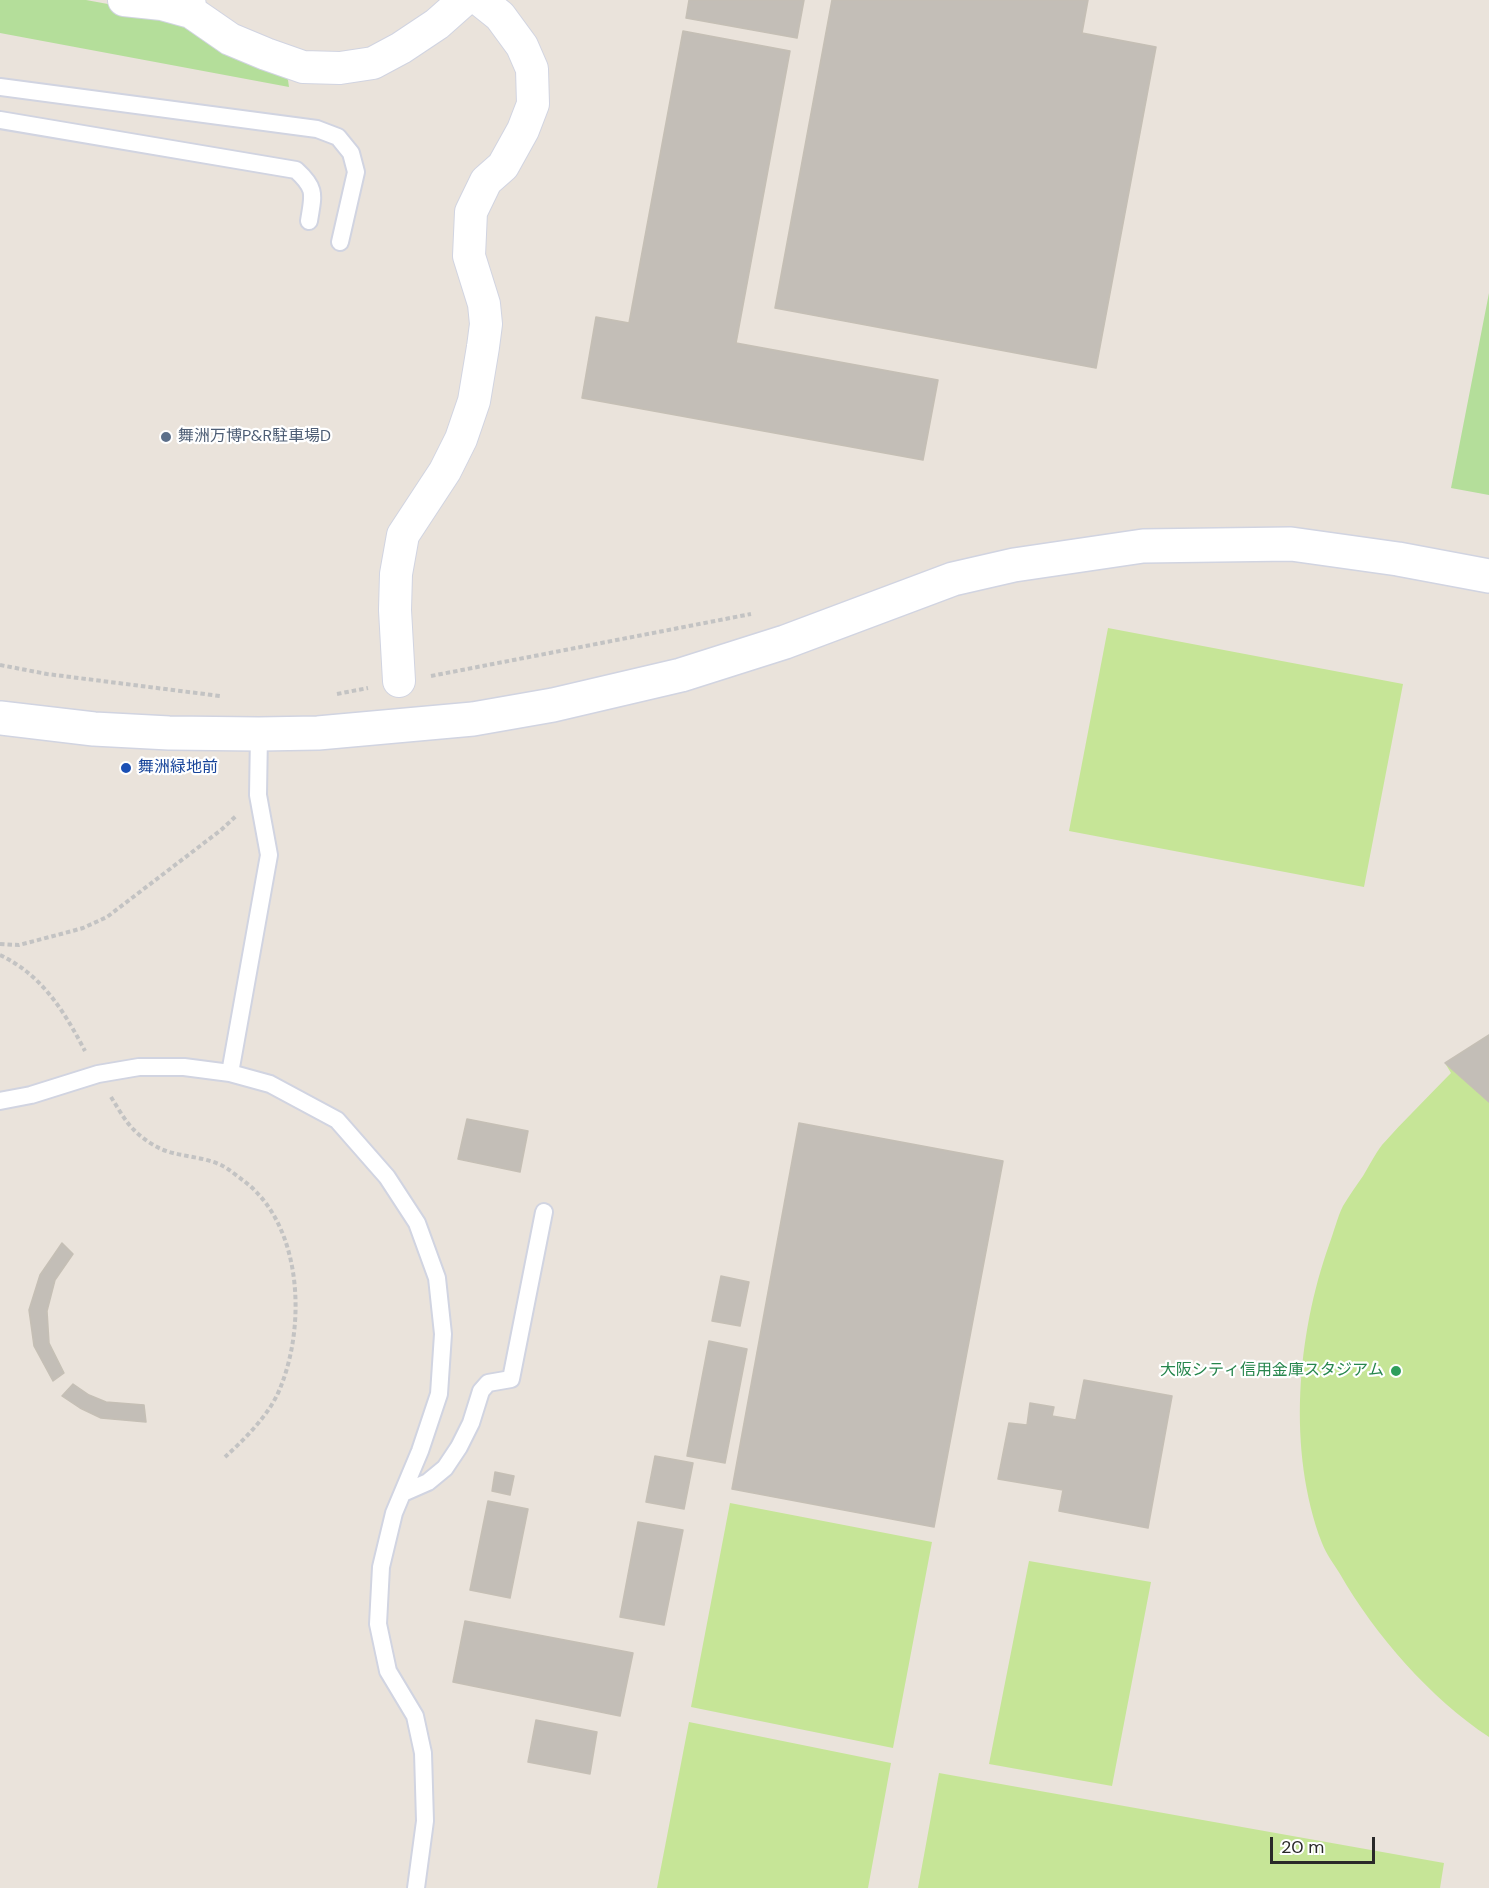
<!DOCTYPE html>
<meta charset="utf-8">
<style>
body{margin:0}
#map{position:relative;width:1489px;height:1888px;overflow:hidden;background:#eae3db;font-family:"DM Sans",sans-serif}
canvas{display:block}
.scale{position:absolute;left:1270px;top:1837px;width:105px;height:27px;box-sizing:border-box;border:3px solid #292929;border-top:0;padding-left:8px;font-size:18px;line-height:21px;white-space:nowrap;color:#292929;-webkit-text-stroke:4px #fff;paint-order:stroke}
</style>
<div id="map">
<canvas width="1489" height="1888"></canvas>
<div class="scale">20 m</div>
</div>
<script>
const c = document.querySelector('canvas').getContext('2d');
c.lineJoin = 'round';
function fill(path, color) { c.fillStyle = color; c.fill(path, 'evenodd'); }
function stroke(path, color, width, dash) { c.strokeStyle = color; c.lineWidth = width; c.lineCap = dash ? 'butt' : 'round'; c.setLineDash(dash || []); c.stroke(path); }
function label(font, color, halo, rows, align = 'center') {
  c.font = font + ' "DM Sans","Noto Sans JP",sans-serif'; c.lineWidth = 4.5; c.setLineDash([]); c.textBaseline = 'middle'; c.strokeStyle = halo; c.fillStyle = color; for (const [text, x, y, turn = 0] of rows) {
    c.save(); c.translate(x, y); c.rotate((+turn || 0) * Math.PI / 180); c.textAlign = isNaN(turn) ? turn : align; if (halo) c.strokeText(text, 0, 0); c.fillText(text, 0, 0); c.restore();
  }
}
const green = new Path2D(`
 M 0,0 L 86,0 L 168,15 L 283,69 L 288,80 L 289,87 L 0,33 Z
 M 1489,293 L 1489,495 L 1451,488 Z`);
const pitch = new Path2D(`
 M 1108,628 L 1403,684 L 1364,887 L 1069,831 Z
 M 1489,1035 L 1489,1737 C 1430,1698 1375,1635 1340,1574 C 1334,1564 1326,1554 1322,1543 C 1287,1451 1297,1335 1329,1245 C 1334,1232 1337,1218 1343,1206 C 1349,1196 1356,1186 1363,1176 C 1369,1166 1375,1154 1382,1145 C 1404,1120 1428,1097 1451,1073 L 1445,1063 Z
 M 730,1503 L 932,1542 L 893,1748 L 691,1707 Z
 M 1029,1561 L 1151,1582 L 1112,1786 L 989,1764 Z
 M 689,1722 L 891,1763 L 868,1888 L 657,1888 Z
 M 939,1773 L 1444,1863 L 1440,1888 L 918,1888 Z`);
const building = new Path2D(`
 M 689,0 L 804,0 L 797,38 L 686,18 Z
 M 832,0 L 1088,0 L 1082,33 L 1156,47 L 1096,368 L 775,308 Z
 M 683,31 L 790,51 L 736,343 L 938,380 L 923,460 L 582,398 L 596,317 L 629,323 Z
 M 1489,1035 L 1489,1102 L 1445,1063 Z
 M 467,1119 L 528,1131 L 520,1172 L 458,1159 Z
 M 799,1123 L 1003,1161 L 934,1527 L 732,1489 Z
 M 62,1243 L 73,1254 L 55,1280 L 47,1311 L 49,1343 L 64,1373 L 53,1381 L 34,1346 L 29,1310 L 40,1275 Z
 M 721,1276 L 749,1282 L 740,1326 L 712,1321 Z
 M 709,1341 L 747,1349 L 725,1463 L 687,1456 Z
 M 1084,1380 L 1172,1396 L 1148,1528 L 1059,1511 L 1063,1490 L 998,1479 L 1009,1423 L 1027,1425 L 1030,1403 L 1054,1407 L 1052,1416 L 1076,1420 Z
 M 73,1384 L 89,1395 L 106,1402 L 144,1405 L 146,1422 L 101,1418 L 80,1408 L 62,1396 Z
 M 655,1456 L 693,1463 L 684,1509 L 646,1502 Z
 M 495,1472 L 514,1476 L 510,1495 L 492,1491 Z
 M 488,1501 L 528,1509 L 510,1598 L 470,1590 Z
 M 638,1522 L 683,1530 L 664,1625 L 620,1617 Z
 M 465,1621 L 633,1653 L 620,1716 L 453,1682 Z
 M 536,1720 L 597,1732 L 590,1774 L 528,1762 Z`);
const path = new Path2D(`
 M 0,665 L 47,674 L 220,696
 M 431,676 L 751,614
 M 337,694 L 368,688
 M 0,944 L 19,945 L 61,934 L 83,928 L 107,917 L 221,830 L 236,816
 M 0,955 C 42,975 64,1011 85,1051
 M 111,1097 C 118,1108 125,1121 134,1130 C 144,1140 159,1150 173,1153 C 189,1157 206,1158 221,1165 C 229,1169 237,1176 244,1181 C 302,1225 306,1323 281,1386 C 271,1413 246,1438 225,1457`);
const lane = new Path2D(`
 M 0,87 L 317,129 L 338,137 L 351,153 L 356,172 L 340,242
 M 0,120 L 296,170 C 317,189 313,195 309,221
 M 230,1073 L 269,855 L 258,795 L 259,734
 M 0,1101 L 31,1095 L 98,1074 L 139,1067 L 184,1067 L 230,1073 L 270,1084 L 337,1120 L 387,1177 L 417,1223 L 437,1278 L 443,1334 L 439,1394 L 420,1451 L 394,1513 L 381,1567 L 378,1624 L 388,1671 L 415,1716 L 423,1753 L 425,1821 L 416,1888
 M 403,1493 L 428,1482 L 445,1468 L 459,1447 L 471,1423 L 481,1391 L 488,1383 L 511,1379 L 544,1212`);
const street = new Path2D(`
 M 124,0 L 162,4 L 191,12
 M 189,0 L 191,12 L 230,39 L 266,54 L 303,67 L 340,68 L 373,63 L 401,48 L 437,24 L 464,0
 M 399,681 L 395,610 L 396,574 L 403,535 L 445,471 L 461,439 L 474,401 L 483,347 L 486,324 L 484,304 L 469,256 L 471,212 L 486,181 L 503,166 L 523,130 L 533,104 L 532,69 L 522,46 L 500,16 L 480,0`);
const secondary = new Path2D(`
 M 0,718 L 94,729 L 169,733 L 259,734 L 318,733 L 473,719 L 553,705 L 681,675 L 785,642 L 953,579 L 1014,565 L 1143,546 L 1291,544 L 1398,559 L 1489,576`);
const markers = [
 [166,437,6,"#5c6f8a"],
 [126,768,6,"#1a4fb4"],
 [1396,1371,6,"#2e9e5b"]
];
const serviceNames = [
 ["舞洲万博P&R駐車場D",178,437]
];
const transitNames = [
 ["舞洲緑地前",138,768]
];
const leisureNames = [
 ["大阪シティ信用金庫スタジアム",1384,1371]
];
fill(green, '#b4de9a');
fill(pitch, '#c6e597');
fill(building, '#c3beb7');
stroke(building, '#c5bfb5', 1.5);
stroke(lane, '#d1d4e1', 20);
stroke(street, '#d1d4e1', 34);
stroke(secondary, '#d1d4e1', 36);
stroke(path, '#c3c3c3', 4, [4.5, 3]);
stroke(lane, '#fff', 16);
stroke(street, '#fff', 32);
stroke(secondary, '#fff', 33);
for (const [x, y, r, color] of markers) { const dot = new Path2D(); dot.arc(x, y, r, 0, 2 * Math.PI); c.fillStyle = color; c.fill(dot); stroke(dot, '#fff', 2); }
label('16px', '#4e5e75', '#fff', serviceNames, 'left');
label('16px', '#164399', '#fff', transitNames, 'left');
label('16px', '#27864d', '#fff', leisureNames, 'right');
</script>
